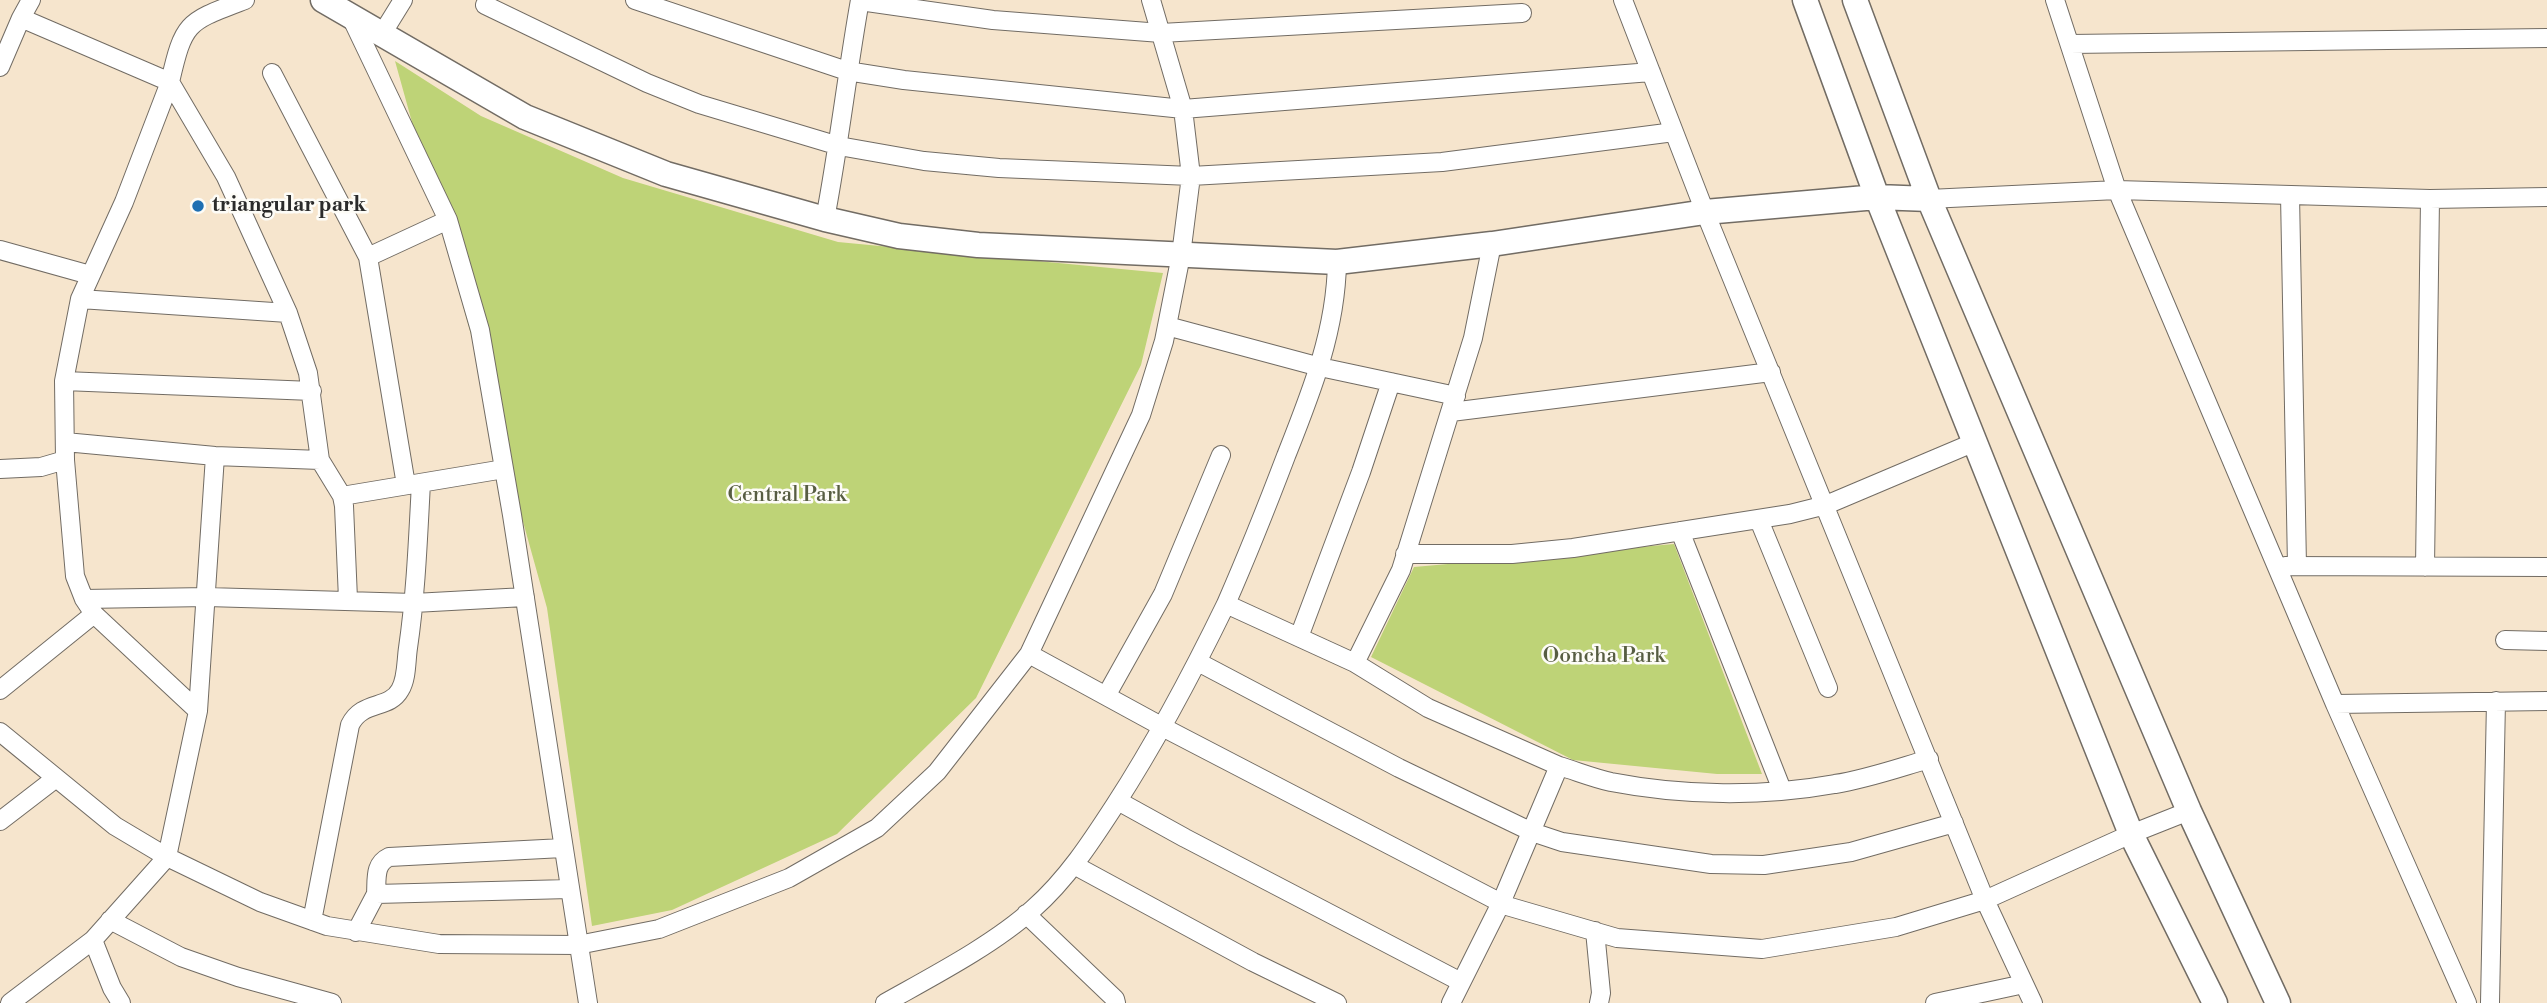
<!DOCTYPE html>
<style>
body{margin:0}
canvas{display:block;background:#f6e5cd}
</style>
<canvas width="2547" height="1003"></canvas>
<script>
const c = document.querySelector('canvas').getContext('2d');
c.lineJoin = 'round';
function fill(path, color) { c.fillStyle = color; c.fill(path, 'evenodd'); }
function stroke(path, color, width, dash) { c.strokeStyle = color; c.lineWidth = width; c.lineCap = dash ? 'butt' : 'round'; c.setLineDash(dash || []); c.stroke(path); }
function label(font, color, halo, rows, align = 'center') {
  c.font = font + ' "Libre Bodoni",serif'; c.lineWidth = 5; c.setLineDash([]); c.textBaseline = 'middle'; c.strokeStyle = halo; c.fillStyle = color; for (const [text, x, y, turn = 0] of rows) {
    c.save(); c.translate(x, y); c.rotate((+turn || 0) * Math.PI / 180); c.textAlign = isNaN(turn) ? turn : align; if (halo) c.strokeText(text, 0, 0); c.fillText(text, 0, 0); c.restore();
  }
}
const green = new Path2D(`
 M 395,61 L 481,116 L 623,178 L 838,242 L 1163,273 L 1141,365 L 976,698 L 837,834 L 672,910 L 592,926 L 547,608 Z
 M 1674,544 L 1762,774 L 1717,774 L 1573,760 L 1371,657 L 1414,567 Z`);
const street = new Path2D(`
 M 635,0 L 847,71 L 904,80 L 1183,109 L 1651,72
 M 1623,0 L 1705,212 L 1985,900 L 2033,1003
 M 2055,0 L 2117,190 L 2335,704 L 2547,701
 M 860,1 L 993,20 L 1161,33 L 1522,13
 M 485,5 L 647,83 L 699,104 L 839,146 L 924,161 L 999,168 L 1191,176 L 1442,162 L 1674,132
 M 350,15 L 448,220 L 480,330 L 512,515 L 588,1003
 M 382,34 L 403,0
 M 2070,44 L 2547,38
 M 0,67 L 21,18 L 31,0
 M 272,73 L 368,257 L 448,220
 M 2290,195 L 2297,566
 M 1929,199 L 2117,190 L 2430,199 L 2547,197
 M 825,219 C 839,146 847,73 860,0
 M 0,250 L 90,275
 M 368,257 L 406,485
 M 80,299 L 288,313
 M 1167,326 L 1320,367 L 1456,396
 M 64,381 L 312,391
 M 1451,412 L 1771,372
 M 65,442 L 215,456 L 320,460 L 308,373 L 288,313 L 226,177 L 170,82 C 184,21 187,22 245,0
 M 320,460 L 342,496 L 344,506 L 348,599
 M 0,469 L 41,467 L 65,460 L 64,381 L 80,299 L 124,202 L 170,82 L 21,18
 M 342,496 L 504,469
 M 1759,520 L 1828,688
 M 1680,531 L 1782,790
 M 1405,554 L 1512,554 L 1573,548 L 1790,514 L 1826,505 L 1975,442
 M 2285,566 L 2547,567
 M 2425,567 L 2430,199
 M 84,599 L 207,597 L 414,603 L 525,597
 M 1226,604 C 1247,556 1267,506 1286,456 C 1311,393 1336,331 1337,262
 M 94,614 L 198,711
 M 1299,637 L 1361,472 L 1391,382
 M 2505,640 L 2547,641
 M 1029,654 L 1172,732 L 1507,906 L 1617,938 L 1762,949 L 1896,927 L 1985,900 L 2131,834 L 2189,811
 M 1198,662 L 1399,768 L 1532,832 L 1562,842 L 1711,864 L 1764,865 L 1851,852 L 1954,823
 M 1355,663 L 1428,708 L 1559,766 L 1501,903 L 1451,1003
 M 0,690 L 94,614 L 84,599 L 75,576 L 65,460
 M 1106,696 L 1163,594 L 1221,455
 M 2335,704 L 2467,1003
 M 0,732 L 115,826 L 167,857 L 260,902 L 327,926 L 439,944 L 578,945 L 659,929 L 789,878 L 877,828 L 937,772 L 1029,654 L 1141,415 L 1164,341 L 1181,255 L 1191,176 L 1183,109 L 1151,0
 M 1559,766 C 1576,771 1593,778 1611,782 C 1683,796 1763,797 1835,784 C 1867,779 1898,768 1929,759
 M 1118,801 L 1185,838 L 1461,982
 M 0,821 L 56,778
 M 1074,865 L 1253,962 L 1337,1003
 M 376,894 C 377,879 374,864 389,857 L 563,848
 M 1026,914 L 1115,999 L 1116,1003
 M 110,920 L 181,957 L 238,977 L 332,1003
 M 312,921 L 350,725 C 362,700 389,710 400,690 C 407,679 406,661 408,648 C 416,593 418,538 421,483
 M 1595,931 L 1601,993 L 1599,1003
 M 356,932 L 376,894 L 569,889
 M 93,940 L 112,988 L 121,1003
 M 10,1003 L 93,940 L 167,857 L 198,711 L 215,456
 M 885,1003 C 933,976 993,945 1033,909 C 1067,879 1091,842 1115,805 C 1157,740 1192,674 1226,604 L 1355,663 L 1401,570 L 1473,338 L 1492,244
 M 1935,1003 L 2024,984
 M 2490,1003 L 2496,701`);
const secondary = new Path2D(`
 M 323,0 L 525,117 L 666,174 L 825,219 L 899,236 L 978,245 L 1337,262 L 1492,244 L 1705,212 L 1877,197 L 1929,199
 M 1805,0 L 1877,197 L 2131,834 L 2215,1003
 M 1855,0 L 1929,199 L 2189,811 L 2278,1003`);
const markers = [
 [198,206,7,"#1f6fb2"]
];
const poiNames = [
 ["triangular park",212,206]
];
const parkNames = [
 ["Central Park",787,496],
 ["Ooncha Park",1604,657]
];
fill(green, '#bed377');
stroke(street, '#726c64', 20);
stroke(secondary, '#726c64', 27);
stroke(street, '#fff', 18);
stroke(secondary, '#fff', 24);
for (const [x, y, r, color] of markers) { const dot = new Path2D(); dot.arc(x, y, r, 0, 2 * Math.PI); c.fillStyle = color; c.fill(dot); stroke(dot, '#fdfcf7', 2.5); }
label('bold 21px', '#2b2b2b', '#fdfcf7', poiNames, 'left');
label('21px', '#575d42', '#fdfcf7', parkNames);
</script>
